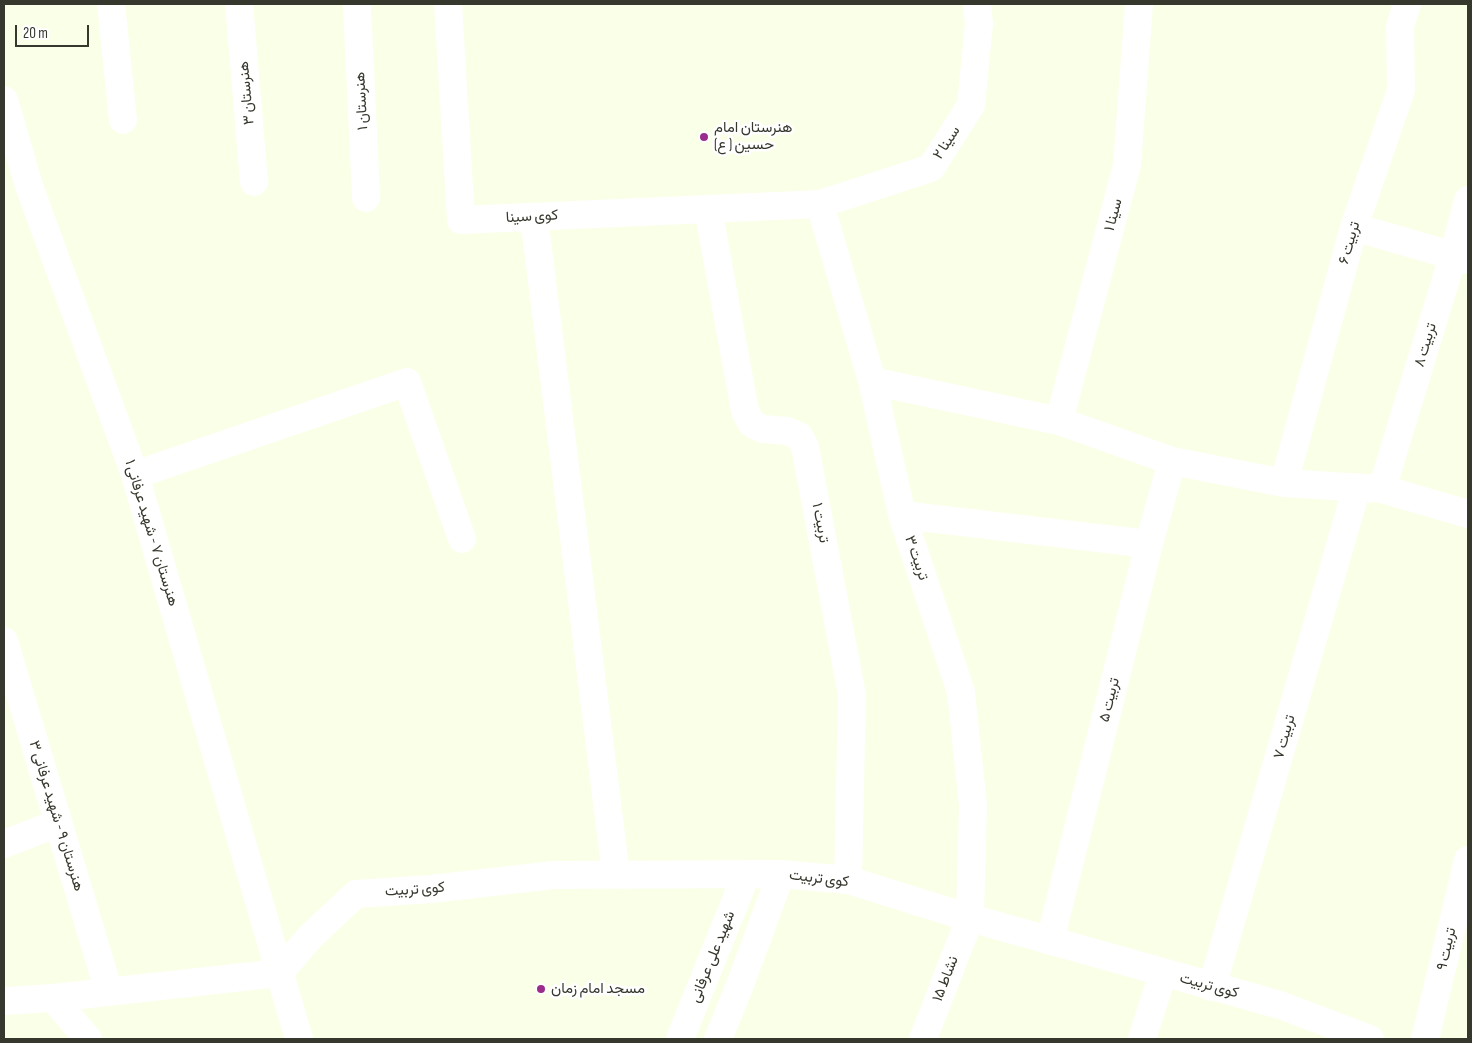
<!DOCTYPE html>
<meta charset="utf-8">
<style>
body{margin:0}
#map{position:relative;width:1472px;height:1043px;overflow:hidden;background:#faffe7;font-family:"Sofia Sans Condensed",sans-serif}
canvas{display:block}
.frame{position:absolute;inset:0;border:5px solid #36382d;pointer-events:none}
.scale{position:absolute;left:15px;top:25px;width:74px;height:22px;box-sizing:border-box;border:2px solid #36382d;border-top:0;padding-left:6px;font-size:15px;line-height:18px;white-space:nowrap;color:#36382d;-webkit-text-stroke:4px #fff;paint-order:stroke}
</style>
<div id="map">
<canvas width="1472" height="1043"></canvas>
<div class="frame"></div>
<div class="scale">20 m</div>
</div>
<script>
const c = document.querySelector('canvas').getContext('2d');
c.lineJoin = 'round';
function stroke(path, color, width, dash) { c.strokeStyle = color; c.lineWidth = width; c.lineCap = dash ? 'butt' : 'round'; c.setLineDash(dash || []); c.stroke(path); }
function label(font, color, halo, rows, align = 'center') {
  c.font = font + ' "Sofia Sans Condensed",Vazirmatn,sans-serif'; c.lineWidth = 5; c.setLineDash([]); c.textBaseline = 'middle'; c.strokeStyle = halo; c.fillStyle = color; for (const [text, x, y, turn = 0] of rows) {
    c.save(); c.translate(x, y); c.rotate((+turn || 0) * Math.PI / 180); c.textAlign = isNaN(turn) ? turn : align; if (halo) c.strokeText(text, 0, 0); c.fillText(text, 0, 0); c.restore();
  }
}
const street = new Path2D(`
 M 111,4 L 123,120
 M 239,4 L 254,182
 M 357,4 L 366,198
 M 448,4 L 461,220 L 820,204 L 931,168 L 971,105 L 979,24 L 977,4
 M 4,100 L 29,186 L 135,475 L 299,1039
 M 820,204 L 872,381 L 902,515 L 961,692 L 973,805 L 970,918 L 923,1039
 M 708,209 L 745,411 L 752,424 L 763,429 L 787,431 L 799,436 L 805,447 L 852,695 L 848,880
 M 534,217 L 616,875
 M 1354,227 L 1468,260
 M 872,381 L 1059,421 L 1172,461 L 1284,483 L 1382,489 L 1468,514
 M 1059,421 L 1127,165 L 1139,4
 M 135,475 L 407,382 L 462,539
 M 1284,483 L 1354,227 L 1401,90 L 1400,26 L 1407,4
 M 1382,489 L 1453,256 L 1468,200
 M 902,515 L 1149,544
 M 4,641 L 109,992
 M 4,844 L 58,823
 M 1050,941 L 1149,544 L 1172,461
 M 1212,987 L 1357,487
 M 53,998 L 88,1039
 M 4,1001 L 53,998 L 279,973
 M 1142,1039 L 1163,973
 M 1425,1039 L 1468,860`);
const secondary = new Path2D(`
 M 279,973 L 311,936 L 356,894 L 431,889 L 554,875 L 781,874 L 848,880 L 970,918 L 1280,1005 L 1370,1039
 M 680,1039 L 746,875
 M 718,1039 L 740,985 L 781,874`);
const markers = [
 [704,137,5,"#9a2c8c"],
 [541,989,5,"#9a2c8c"]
];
const streetNames = [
 ["هنرستان ۳",247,93,-95],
 ["هنرستان ۱",362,101,-93],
 ["سینا ۲",947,143,-57],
 ["سینا ۱",1114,215,-75],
 ["کوی سینا",532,217,-3],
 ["تربیت ۶",1350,243,-74],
 ["تربیت ۸",1426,345,-73],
 ["تربیت ۱",820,523,79],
 ["هنرستان ۷ - شهید عرفانی ۱",151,533,73],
 ["تربیت ۳",916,558,71],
 ["تربیت ۵",1110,700,-76],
 ["تربیت ۷",1285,737,-74],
 ["هنرستان ۹ - شهید عرفانی ۳",56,816,73],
 ["کوی تربیت",819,879,7],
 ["کوی تربیت",415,890,-4],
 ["تربیت ۹",1447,949,-77],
 ["شهید علی عرفانی",713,957,-68],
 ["نشاط ۱۵",946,979,-69],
 ["کوی تربیت",1209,986,15]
];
const poiNames = [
 ["هنرستان امام",714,128],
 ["حسین ( ع)",714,145],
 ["مسجد امام زمان",551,989]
];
stroke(street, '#fff', 28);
stroke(secondary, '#fff', 28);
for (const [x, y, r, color] of markers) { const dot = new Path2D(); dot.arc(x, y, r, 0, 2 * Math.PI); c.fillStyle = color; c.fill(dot); stroke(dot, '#fff', 2); }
label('15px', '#36382d', '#fff', streetNames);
label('15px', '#36382d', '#fff', poiNames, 'left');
</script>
